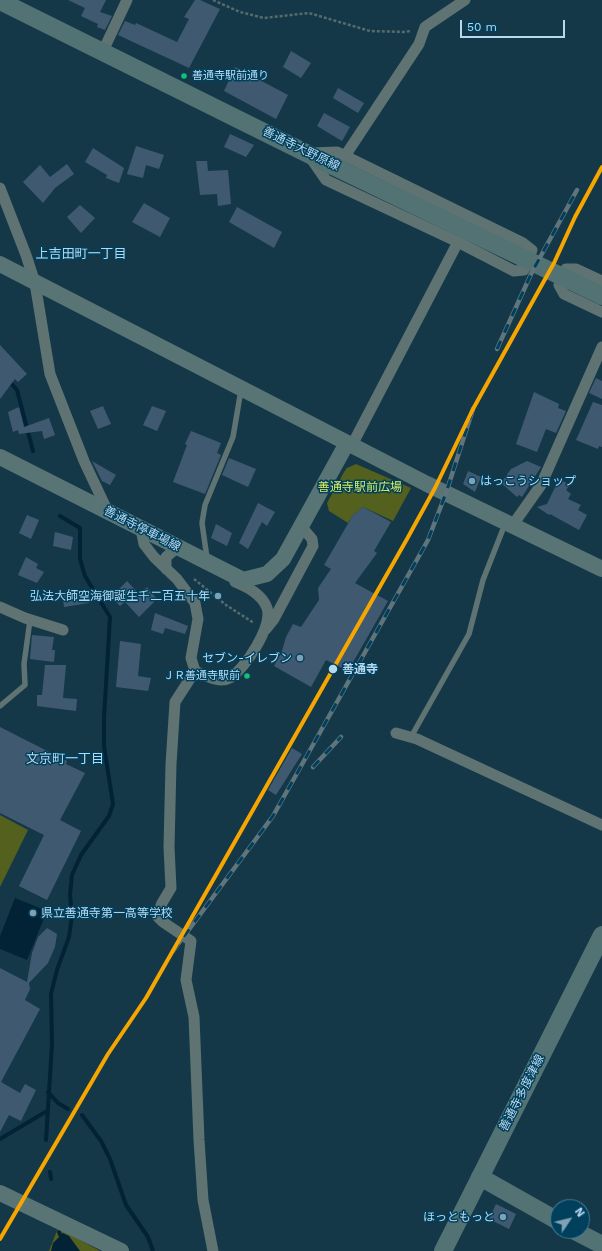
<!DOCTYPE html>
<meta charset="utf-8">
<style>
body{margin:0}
#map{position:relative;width:602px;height:1251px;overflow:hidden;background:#153848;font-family:"Work Sans",sans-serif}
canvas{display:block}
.north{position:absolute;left:550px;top:1199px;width:40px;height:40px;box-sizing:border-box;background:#00405d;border:1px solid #497d97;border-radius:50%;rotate:55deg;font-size:11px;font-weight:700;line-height:16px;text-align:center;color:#b7d9ef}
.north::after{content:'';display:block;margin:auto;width:14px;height:18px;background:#7ea1b5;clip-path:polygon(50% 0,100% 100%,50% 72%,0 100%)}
.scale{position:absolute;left:460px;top:20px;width:105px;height:18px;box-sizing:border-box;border:2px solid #b7d9ef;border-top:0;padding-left:5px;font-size:12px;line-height:14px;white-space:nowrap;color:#b7d9ef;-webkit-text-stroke:3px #00405d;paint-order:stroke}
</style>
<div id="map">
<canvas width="602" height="1251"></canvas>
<div class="north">N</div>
<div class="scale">50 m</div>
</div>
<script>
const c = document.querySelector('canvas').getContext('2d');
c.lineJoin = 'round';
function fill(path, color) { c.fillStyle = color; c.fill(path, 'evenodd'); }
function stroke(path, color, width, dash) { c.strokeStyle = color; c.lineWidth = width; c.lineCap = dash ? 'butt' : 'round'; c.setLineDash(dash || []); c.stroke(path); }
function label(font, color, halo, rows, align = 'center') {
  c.font = font + ' "Work Sans","Noto Sans JP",sans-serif'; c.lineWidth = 3; c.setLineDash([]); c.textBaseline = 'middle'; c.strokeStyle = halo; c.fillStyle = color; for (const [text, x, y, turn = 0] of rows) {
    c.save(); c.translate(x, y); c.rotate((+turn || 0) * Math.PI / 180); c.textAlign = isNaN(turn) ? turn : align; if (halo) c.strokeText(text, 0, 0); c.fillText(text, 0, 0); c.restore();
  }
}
const green = new Path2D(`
 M 356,464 L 411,488 L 393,521 L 363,507 L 353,515 L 348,523 L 329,511 L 327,503 L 344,472 L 347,468 Z
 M 0,815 L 28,830 L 0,887 Z
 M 58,1228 L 100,1251 L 49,1251 Z`);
const water = new Path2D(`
 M 15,898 L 47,911 L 27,960 L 0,949 L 0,936 Z
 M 63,1233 L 69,1236 L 80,1251 L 51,1251 L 53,1243 Z`);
const stream = new Path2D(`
 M 9,381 L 17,390 L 33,451
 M 48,1092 L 58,1103 L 68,1109
 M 82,1115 L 101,1141 L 110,1159 L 126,1205 L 148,1237 L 153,1251
 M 0,1139 L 47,1111
 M 46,1140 L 52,1044 L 51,994 L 57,970 L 69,937 L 72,916 L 70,895 L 72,875 L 81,855 L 109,816 L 113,804 L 104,746 L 104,718 L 110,617 L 85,576 L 80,559 L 80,528 L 60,516
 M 50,1172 L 51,1179
 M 59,1232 L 62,1239`);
const building = new Path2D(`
 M 68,0 L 106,0 L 100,12 L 112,16 L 105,30 L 97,27 L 98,24 L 81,16 L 85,8 Z
 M 195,0 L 200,0 L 220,9 L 189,68 L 118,35 L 125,21 L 135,25 L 136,23 L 177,42 L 189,19 L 184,17 Z
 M 291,51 L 311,63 L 301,78 L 283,67 Z
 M 235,67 L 288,95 L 276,119 L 224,91 Z
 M 338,88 L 364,103 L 358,113 L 333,98 Z
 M 324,113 L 350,127 L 342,141 L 317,126 Z
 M 230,134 L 254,145 L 246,157 L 224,147 Z
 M 136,146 L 164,155 L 159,169 L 146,165 L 143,178 L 127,174 Z
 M 93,148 L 124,168 L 119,183 L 106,178 L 107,175 L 85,162 Z
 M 196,161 L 207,161 L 208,171 L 228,170 L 231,204 L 218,206 L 217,194 L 200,195 Z
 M 67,164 L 74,174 L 55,188 L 43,203 L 23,182 L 40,165 L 50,177 Z
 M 144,203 L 170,218 L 160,237 L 132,222 Z
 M 80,205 L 95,218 L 81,233 L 67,217 Z
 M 237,207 L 282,232 L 274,248 L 229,222 Z
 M 0,345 L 27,374 L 18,382 L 15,379 L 0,399 Z
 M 596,378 L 602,381 L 602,399 L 589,393 Z
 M 534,392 L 559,404 L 558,408 L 566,411 L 556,433 L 546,429 L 537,452 L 516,444 Z
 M 593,402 L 602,405 L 602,447 L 599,446 L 598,449 L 576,440 Z
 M 103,406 L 111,424 L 98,429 L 90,411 Z
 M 152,406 L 166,411 L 157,431 L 143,425 Z
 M 19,407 L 24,427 L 49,418 L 55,435 L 44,439 L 42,431 L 19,434 L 18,430 L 13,432 L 8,412 Z
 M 191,431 L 221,443 L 217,453 L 221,455 L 205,494 L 173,482 L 187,445 L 185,444 Z
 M 229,458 L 256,469 L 248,487 L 222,475 Z
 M 92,461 L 116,475 L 110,485 L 102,481 Z
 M 527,461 L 541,467 L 522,497 L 519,495 L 517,497 L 501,483 L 511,469 Z
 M 468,471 L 481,477 L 475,492 L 463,484 Z
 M 559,479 L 570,485 L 566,490 L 571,494 L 568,499 L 581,505 L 578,510 L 587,515 L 579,530 L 550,514 L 549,515 L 537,507 L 547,504 Z
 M 258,503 L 275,512 L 267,526 L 262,522 L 248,549 L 239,543 Z
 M 363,507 L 391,522 L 374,551 L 377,553 L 355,583 L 388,601 L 348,671 L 326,660 L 311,687 L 274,666 L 282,651 L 286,637 L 293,624 L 301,627 L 319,600 L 318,588 L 331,569 L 324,565 L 353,515 Z
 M 27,515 L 39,520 L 31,539 L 19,533 Z
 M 216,524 L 232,533 L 227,546 L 211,538 Z
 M 55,532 L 73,537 L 71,550 L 53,546 Z
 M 26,557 L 38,564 L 36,568 L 44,572 L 37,583 L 18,575 Z
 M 127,581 L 139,594 L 147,587 L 157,599 L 139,617 L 125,602 L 120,606 L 111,597 Z
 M 86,590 L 89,603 L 64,607 L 62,592 Z
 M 155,613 L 188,626 L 185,634 L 165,628 L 163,634 L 151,630 Z
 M 32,635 L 54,637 L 52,650 L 55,650 L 54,662 L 30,659 Z
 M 120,641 L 141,644 L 138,676 L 151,678 L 148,691 L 116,687 Z
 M 45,665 L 66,665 L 63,698 L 77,699 L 76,711 L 37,706 L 37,695 L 42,695 Z
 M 0,727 L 67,761 L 66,764 L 85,773 L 60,820 L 81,831 L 47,900 L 19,886 L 44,835 L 0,813 Z
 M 292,748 L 302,754 L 276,795 L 268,790 Z
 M 47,928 L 57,934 L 55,947 L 48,963 L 29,983 L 30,989 L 25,1000 L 40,1009 L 1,1082 L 20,1093 L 25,1084 L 36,1090 L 21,1121 L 9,1115 L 0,1132 L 0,968 L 27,982 L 32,953 L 38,937 Z
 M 496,1204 L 516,1214 L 509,1229 L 489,1219 Z`);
const path = new Path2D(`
 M 213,0 L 240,12 L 264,18 L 309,13 L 370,31 L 405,32 L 410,31
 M 194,579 L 226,605 L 254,623`);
const lane = new Path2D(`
 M 207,558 L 202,523 L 205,505 L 233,437 L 241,390
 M 0,706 L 25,685 L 24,664 L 30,620
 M 411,737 L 469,634 L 483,580 L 505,524`);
const street = new Path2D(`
 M 103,51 L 127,0
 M 312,153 L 337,152 L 523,243 L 532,250 L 524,270 L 514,271 L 458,242
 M 345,156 L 419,44 L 425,27 L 465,0
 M 310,157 L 326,180 L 458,242 L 352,445
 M 0,188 L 26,255 L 35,283 L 50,374 L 84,461 L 108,512
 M 602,281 L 576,269 L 566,269 L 559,285 L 564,294 L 602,312
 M 512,526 L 541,485 L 602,347
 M 141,529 L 144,544 L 154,557 L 177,579 L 195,603 L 198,619 L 191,658 L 195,671 C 205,675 219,684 230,678 C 245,669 273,626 267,608 C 262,594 247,587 235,582
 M 166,569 L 166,557 L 178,547
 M 0,607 L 25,618 L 63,630
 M 266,629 L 274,619 L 313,546 L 312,539 L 301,526
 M 195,671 L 175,702 L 171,764 L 169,847 L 171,888 L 162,903 L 157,916 L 163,922 L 191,941 L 186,980 L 194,1017 L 199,1140 L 203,1200 L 213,1251
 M 396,733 L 417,739 L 602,825`);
const secondary = new Path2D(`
 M 0,264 L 427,484 L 602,569
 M 0,457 L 243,580 L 267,574 L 283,559 L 347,443
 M 0,1193 L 121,1251`);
const primary = new Path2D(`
 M 0,1 L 308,154 L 602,296
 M 480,1177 L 558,1221
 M 575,1231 L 602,1245
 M 443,1251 L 602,935`);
const rail = new Path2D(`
 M 497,349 L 532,272 L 577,190
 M 313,767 L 341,737
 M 173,951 L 273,816 L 428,540 L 446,493 L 473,409`);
const rail1 = new Path2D(`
 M 0,1239 L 108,1054 L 146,998 L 407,539 L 435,488 L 473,409 L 554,263 L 575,217 L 602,167`);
const markers = [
 [184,76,3.5,"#20bc6c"],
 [472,481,4,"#7ea1b5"],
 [218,596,4,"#7ea1b5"],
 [300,658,4,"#7ea1b5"],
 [333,669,5,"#b7d9ef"],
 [247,676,3.5,"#20bc6c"],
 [33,913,4,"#7ea1b5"],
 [503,1217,4,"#7ea1b5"]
];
const busNames = [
 ["善通寺駅前通り",192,76],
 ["ＪＲ善通寺駅前",240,676,"right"]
];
const streetNames = [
 ["善通寺大野原線",301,149,26],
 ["善通寺停車場線",142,529,27],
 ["善通寺多度津線",522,1093,-63]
];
const poiNames = [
 ["はっこうショップ",480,481,"left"],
 ["弘法大師空海御誕生千二百五十年",210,596],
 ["セブン-イレブン",292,658],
 ["県立善通寺第一高等学校",41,913,"left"],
 ["ほっともっと",495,1217]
];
const parkNames = [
 ["善通寺駅前広場",360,487]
];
const stopNames = [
 ["善通寺",342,669]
];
const neighbourhoodNames = [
 ["上吉田町一丁目",81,254],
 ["文京町一丁目",65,759]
];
fill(green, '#53601e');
fill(water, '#022335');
stroke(stream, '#022335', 4);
fill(building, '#3f5a70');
stroke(path, '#566b6e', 2.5, [3, 2]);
stroke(lane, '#5e7372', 5.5);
stroke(street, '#5e7372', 11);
stroke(secondary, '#597475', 16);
stroke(primary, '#537273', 18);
stroke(rail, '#60757b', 4.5);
stroke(rail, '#00405d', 3, [9]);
stroke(rail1, '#f7a600', 4);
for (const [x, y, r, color] of markers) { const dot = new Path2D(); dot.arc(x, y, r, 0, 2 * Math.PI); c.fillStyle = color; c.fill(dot); stroke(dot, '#00405d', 1.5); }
label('11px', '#b7d9ef', '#00405d', busNames, 'left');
label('12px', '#b7d9ef', '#00405d', streetNames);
label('12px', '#b7d9ef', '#00405d', poiNames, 'right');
label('12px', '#d9eb5d', '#00405d', parkNames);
label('bold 12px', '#b7d9ef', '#00405d', stopNames, 'left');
label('13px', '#b7d9ef', '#00405d', neighbourhoodNames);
</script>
